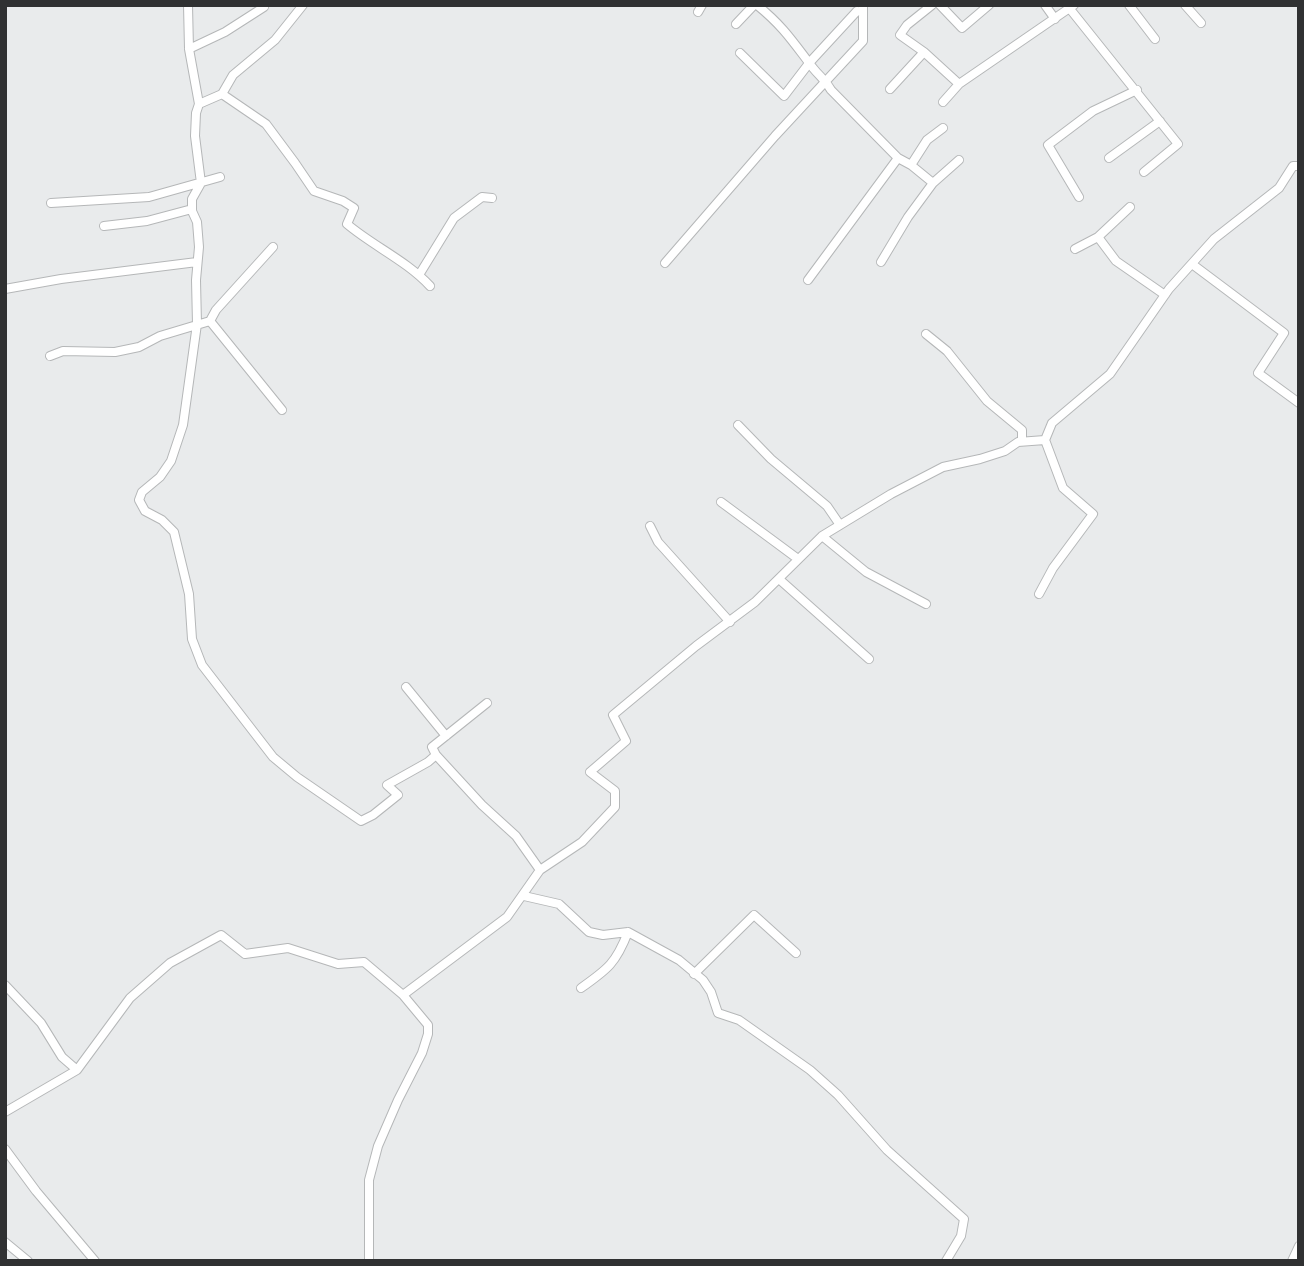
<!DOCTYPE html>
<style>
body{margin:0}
#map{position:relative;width:1304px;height:1266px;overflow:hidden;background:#e9ebec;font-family:Mulish,sans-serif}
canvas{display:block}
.frame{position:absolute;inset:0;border:7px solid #303132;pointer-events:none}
</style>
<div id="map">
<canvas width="1304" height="1266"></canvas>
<div class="frame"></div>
</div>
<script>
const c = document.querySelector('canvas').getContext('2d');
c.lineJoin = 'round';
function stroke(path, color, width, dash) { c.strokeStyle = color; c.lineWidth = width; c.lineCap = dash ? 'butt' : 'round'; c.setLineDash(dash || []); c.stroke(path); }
const minor = new Path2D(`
 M 188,5 L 189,49 L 199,104 L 196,113 L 195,136 L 201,183 L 192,199 L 192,211 L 197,222 L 199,247 L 196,280 L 197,324 L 183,425 L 171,461 L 160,477 L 142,492 L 139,500 L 145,511 L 162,520 L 174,532 L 189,594 L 192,639 L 202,665 L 273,757 L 297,777 L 361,821 L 373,815 L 398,795 L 387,785 L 428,762 L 436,755 L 482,805 L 516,836 L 540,870
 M 757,5 C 784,27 793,42 813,68 C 820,77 825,79 831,90 L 898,158
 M 932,5 L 907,25 L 900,35 L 924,52 L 959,84
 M 940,5 L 962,28 L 989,5
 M 1045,5 L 1055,19
 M 1129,5 L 1155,39
 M 1185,5 L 1201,23
 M 1070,9 L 1178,144 L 1144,172
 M 698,12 L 702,5
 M 736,24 L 754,5
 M 189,49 L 225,32 L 264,7
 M 740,53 L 784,96 L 810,62 L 857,11 L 862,12
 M 890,89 L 924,52
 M 222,94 L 266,124 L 295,163 L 314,191 L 343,201 L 354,208 L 347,224 C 373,246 407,261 430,286
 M 943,102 L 959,84 L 1074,5
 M 199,104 L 222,94 L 233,75 L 275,40 L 303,5
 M 1109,158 L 1160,121
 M 911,165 L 927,140 L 943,128
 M 1079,197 L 1048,145 L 1093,111 L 1137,90
 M 51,203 L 149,197 L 220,177
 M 104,226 L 147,221 L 192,209
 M 1098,237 L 1116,261 L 1165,295
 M 1075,249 L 1098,237 L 1130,207
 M 881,262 L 908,217 L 933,183 L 959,160
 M 665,263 L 775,136 L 863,41 L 863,5
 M 1192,264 L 1284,333 L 1258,373 L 1299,403
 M 419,275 L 454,218 L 482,197 L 492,198
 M 808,280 L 898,158 L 911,165 L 933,183
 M 5,289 L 61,279 L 197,262
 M 210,321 L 216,310 L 273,247
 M 926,334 L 947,351 L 987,401 L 1022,430 L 1022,441
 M 50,356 L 63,351 L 115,352 L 139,347 L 160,336 L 210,321 L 282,410
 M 738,425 L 771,459 L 827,506 L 840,525
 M 721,502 L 798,559
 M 650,526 L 658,542 L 730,622
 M 822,536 L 866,572 L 926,604
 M 779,579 L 869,659
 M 1039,594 L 1053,568 L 1093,514 L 1063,488 L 1045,440
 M 406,687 L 446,736
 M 436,755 L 432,747 L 487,703
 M 524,896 L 559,904 L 589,932 L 603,935 L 628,932 L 679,960 L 703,980 L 711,992 L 718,1013 L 739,1020 L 810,1070 L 838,1095 L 887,1150 L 964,1219 L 961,1236 L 946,1261
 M 694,974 L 754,915 L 796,953
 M 5,985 L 41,1023 L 62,1057 L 77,1070
 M 581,988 C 608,969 616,963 628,932
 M 5,1112 L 77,1070 L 130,998 L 170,963 L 221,935 L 245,954 L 288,948 L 338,964 L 364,962 L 403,995 L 507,917 L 540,870 L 582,842 L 615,807 L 615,791 L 590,772 L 626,741 L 613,715 L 696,646 L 755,602 L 822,536 L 891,494 L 943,467 L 980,459 L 1005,451 L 1018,442 L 1045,440 L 1052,423 L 1110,374 L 1169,289 L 1214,239 L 1279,188 L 1293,166 L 1299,166
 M 5,1149 L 36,1191 L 95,1261
 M 5,1242 L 28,1261
 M 369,1261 L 369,1180 L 378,1146 L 398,1100 L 422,1053 L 428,1034 L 428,1025 L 403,995
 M 1292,1261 L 1299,1246`);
stroke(minor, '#b5b7b8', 10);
stroke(minor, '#fff', 8);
</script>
